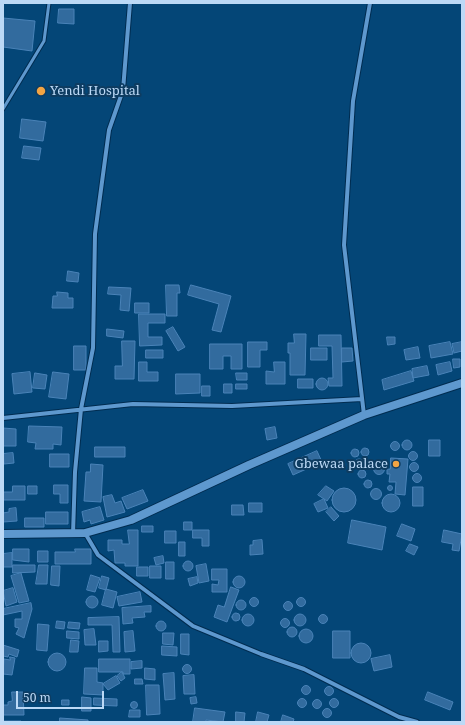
<!DOCTYPE html>
<style>
body{margin:0}
#map{position:relative;width:465px;height:725px;overflow:hidden;background:#044677;font-family:"Noto Serif",serif}
canvas{display:block}
.frame{position:absolute;inset:0;border:4px solid #bcd9f6;pointer-events:none}
.scale{position:absolute;left:16px;top:691px;width:88px;height:18px;box-sizing:border-box;border:2px solid #bcd9f6;border-top:0;padding-left:5px;font-size:12px;line-height:14px;white-space:nowrap;color:#bcd9f6;-webkit-text-stroke:3px #0e3c61;paint-order:stroke}
</style>
<div id="map">
<canvas width="465" height="725"></canvas>
<div class="frame"></div>
<div class="scale">50 m</div>
</div>
<script>
const c = document.querySelector('canvas').getContext('2d');
c.lineJoin = 'round';
function fill(path, color) { c.fillStyle = color; c.fill(path, 'evenodd'); }
function stroke(path, color, width, dash) { c.strokeStyle = color; c.lineWidth = width; c.lineCap = dash ? 'butt' : 'round'; c.setLineDash(dash || []); c.stroke(path); }
function label(font, color, halo, rows, align = 'center') {
  c.font = font + ' "Noto Serif",serif'; c.lineWidth = 4; c.setLineDash([]); c.textBaseline = 'middle'; c.strokeStyle = halo; c.fillStyle = color; for (const [text, x, y, turn = 0] of rows) {
    c.save(); c.translate(x, y); c.rotate((+turn || 0) * Math.PI / 180); c.textAlign = isNaN(turn) ? turn : align; if (halo) c.strokeText(text, 0, 0); c.fillText(text, 0, 0); c.restore();
  }
}
const building = new Path2D(`
 M 59,9 L 74,9 L 74,24 L 58,23 Z
 M 3,18 L 35,21 L 32,51 L 3,47 Z
 M 22,119 L 46,122 L 43,141 L 20,138 Z
 M 24,146 L 41,148 L 39,160 L 22,158 Z
 M 68,271 L 79,273 L 78,282 L 67,281 Z
 M 166,285 L 179,285 L 180,293 L 177,293 L 177,316 L 167,316 Z
 M 191,285 L 231,296 L 221,332 L 212,330 L 219,304 L 188,295 Z
 M 109,287 L 131,288 L 129,311 L 120,310 L 121,295 L 108,294 Z
 M 57,292 L 68,293 L 68,298 L 73,298 L 73,308 L 52,308 L 53,296 L 57,296 Z
 M 135,303 L 149,303 L 149,313 L 135,313 Z
 M 139,314 L 165,314 L 165,323 L 148,323 L 148,337 L 162,337 L 162,345 L 140,346 Z
 M 173,327 L 185,347 L 178,351 L 166,331 Z
 M 107,329 L 124,331 L 123,338 L 107,336 Z
 M 294,334 L 306,334 L 305,375 L 290,375 L 290,353 L 288,353 L 288,343 L 294,343 Z
 M 319,335 L 341,335 L 342,386 L 329,386 L 328,378 L 333,378 L 332,346 L 319,346 Z
 M 387,337 L 395,337 L 395,344 L 388,345 Z
 M 122,341 L 135,341 L 134,379 L 115,379 L 115,366 L 122,366 Z
 M 248,342 L 267,342 L 267,350 L 260,350 L 260,367 L 248,367 Z
 M 450,342 L 453,354 L 431,358 L 429,346 Z
 M 462,342 L 462,351 L 454,353 L 452,344 Z
 M 210,344 L 242,344 L 242,369 L 231,369 L 231,356 L 223,356 L 223,369 L 210,369 Z
 M 74,346 L 86,346 L 86,370 L 74,370 Z
 M 418,347 L 420,358 L 406,360 L 404,350 Z
 M 311,348 L 327,348 L 327,360 L 311,360 Z
 M 342,348 L 352,348 L 353,361 L 342,362 Z
 M 146,350 L 163,350 L 163,358 L 146,358 Z
 M 453,359 L 460,359 L 460,367 L 454,368 Z
 M 139,362 L 147,362 L 147,372 L 158,372 L 158,381 L 139,381 Z
 M 274,362 L 285,362 L 285,384 L 266,384 L 266,371 L 274,372 Z
 M 450,362 L 452,371 L 438,375 L 436,365 Z
 M 427,366 L 429,375 L 413,378 L 412,369 Z
 M 411,371 L 414,381 L 384,390 L 382,380 Z
 M 30,372 L 32,392 L 14,394 L 12,374 Z
 M 53,372 L 69,374 L 66,399 L 49,397 Z
 M 35,373 L 47,375 L 45,389 L 33,388 Z
 M 236,373 L 247,373 L 247,380 L 237,380 Z
 M 176,374 L 200,374 L 200,393 L 176,394 Z
 M316 384a6 6 0 1 1 12 0a6 6 0 1 1-12 0Z
 M 298,379 L 313,379 L 313,388 L 298,388 Z
 M 224,384 L 232,384 L 232,393 L 224,393 Z
 M 236,384 L 247,384 L 247,389 L 236,389 Z
 M 202,386 L 210,386 L 210,396 L 202,396 Z
 M 29,426 L 62,427 L 61,445 L 53,444 L 53,449 L 35,449 L 36,443 L 28,442 Z
 M 275,427 L 277,438 L 267,440 L 265,429 Z
 M 3,428 L 16,429 L 16,446 L 3,446 Z
 M402 445a5 5 0 1 1 10 0a5 5 0 1 1-10 0Z
 M 429,440 L 440,440 L 440,456 L 429,456 Z
 M390.5 446a4.5 4.5 0 1 1 9 0a4.5 4.5 0 1 1-9 0Z
 M 95,447 L 125,447 L 125,457 L 95,457 Z
 M361 452a4 4 0 1 1 8 0a4 4 0 1 1-8 0Z
 M351 453a4 4 0 1 1 8 0a4 4 0 1 1-8 0Z
 M 317,451 L 322,462 L 293,475 L 288,464 Z
 M408.5 456a4.5 4.5 0 1 1 9 0a4.5 4.5 0 1 1-9 0Z
 M 13,453 L 14,463 L 4,464 L 3,454 Z
 M 50,454 L 69,454 L 69,467 L 50,467 Z
 M 391,458 L 408,459 L 405,495 L 395,494 L 396,482 L 389,482 L 390,474 L 387,474 L 387,469 L 390,469 Z
 M354 464a5 5 0 1 1 10 0a5 5 0 1 1-10 0Z
 M409.5 467a4.5 4.5 0 1 1 9 0a4.5 4.5 0 1 1-9 0Z
 M373.5 469a5.5 5.5 0 1 1 11 0a5.5 5.5 0 1 1-11 0Z
 M 91,464 L 103,465 L 101,502 L 84,501 L 86,472 L 90,472 Z
 M358 474a4 4 0 1 1 8 0a4 4 0 1 1-8 0Z
 M412.5 478a4.5 4.5 0 1 1 9 0a4.5 4.5 0 1 1-9 0Z
 M364 484a4 4 0 1 1 8 0a4 4 0 1 1-8 0Z
 M 54,485 L 68,485 L 68,503 L 60,503 L 60,494 L 54,494 Z
 M387.5 488a2.5 2.5 0 1 1 5 0a2.5 2.5 0 1 1-5 0Z
 M 13,486 L 25,486 L 25,500 L 3,500 L 3,492 L 12,492 Z
 M 28,486 L 37,486 L 37,494 L 28,494 Z
 M 326,486 L 334,491 L 327,501 L 318,495 Z
 M 413,487 L 423,487 L 423,506 L 413,506 Z
 M332 500a12 12 0 1 1 24 0a12 12 0 1 1-24 0Z
 M370.5 494a5.5 5.5 0 1 1 11 0a5.5 5.5 0 1 1-11 0Z
 M 143,490 L 148,501 L 127,509 L 122,498 Z
 M382 503a9 9 0 1 1 18 0a9 9 0 1 1-18 0Z
 M 112,495 L 115,503 L 121,501 L 125,512 L 107,517 L 103,497 Z
 M 324,499 L 328,508 L 318,512 L 314,504 Z
 M 249,503 L 262,503 L 262,512 L 249,512 Z
 M 232,505 L 243,505 L 244,515 L 232,515 Z
 M 100,507 L 104,520 L 91,524 L 90,520 L 84,522 L 82,512 Z
 M 331,507 L 339,516 L 334,521 L 326,512 Z
 M 16,508 L 17,521 L 3,522 L 3,513 L 9,512 L 9,509 Z
 M 46,512 L 68,512 L 68,524 L 46,524 Z
 M 25,518 L 44,518 L 44,527 L 25,527 Z
 M 352,520 L 386,527 L 382,550 L 348,543 Z
 M 184,522 L 192,522 L 192,530 L 184,530 Z
 M 402,524 L 415,529 L 411,541 L 397,536 Z
 M 142,526 L 153,526 L 153,532 L 142,532 Z
 M 128,530 L 138,530 L 138,566 L 125,566 L 125,563 L 115,563 L 114,550 L 108,551 L 108,540 L 122,540 L 122,544 L 129,544 Z
 M 193,530 L 209,530 L 209,546 L 202,546 L 202,538 L 193,538 Z
 M 444,530 L 462,534 L 459,551 L 452,550 L 453,544 L 442,542 Z
 M 165,531 L 176,531 L 176,543 L 165,543 Z
 M 262,540 L 263,554 L 250,555 L 250,545 L 253,545 L 253,541 Z
 M 179,542 L 185,542 L 185,556 L 179,556 Z
 M 410,544 L 418,547 L 414,555 L 406,551 Z
 M 13,549 L 29,549 L 29,562 L 13,560 Z
 M 75,549 L 91,549 L 91,564 L 55,564 L 55,552 L 75,552 Z
 M 38,551 L 48,551 L 48,562 L 38,562 Z
 M 12,553 L 12,567 L 3,567 L 3,554 Z
 M 163,556 L 164,563 L 156,565 L 154,558 Z
 M183 566a5 5 0 1 1 10 0a5 5 0 1 1-10 0Z
 M 166,562 L 174,562 L 174,579 L 166,579 Z
 M 206,564 L 209,581 L 199,583 L 196,566 Z
 M 13,565 L 35,565 L 35,572 L 13,573 Z
 M 39,565 L 48,565 L 47,584 L 36,584 Z
 M 52,566 L 60,566 L 59,586 L 51,585 Z
 M 150,566 L 161,566 L 161,578 L 150,578 Z
 M 137,567 L 148,567 L 148,576 L 137,576 Z
 M 212,569 L 227,569 L 227,592 L 212,592 L 212,584 L 218,585 L 219,580 L 212,580 Z
 M 21,573 L 29,601 L 19,603 L 11,576 Z
 M 91,575 L 100,578 L 95,592 L 87,590 Z
 M 102,576 L 109,578 L 106,590 L 99,588 Z
 M233 582a6 6 0 1 1 12 0a6 6 0 1 1-12 0Z
 M 197,577 L 198,583 L 190,586 L 188,579 Z
 M 231,587 L 239,590 L 227,622 L 214,617 L 218,605 L 224,607 Z
 M 13,588 L 17,602 L 6,606 L 3,591 Z
 M 106,589 L 117,592 L 113,608 L 102,605 Z
 M 140,592 L 142,602 L 119,606 L 117,597 Z
 M86 602a6 6 0 1 1 12 0a6 6 0 1 1-12 0Z
 M249.5 602a4.5 4.5 0 1 1 9 0a4.5 4.5 0 1 1-9 0Z
 M296.5 602a4.5 4.5 0 1 1 9 0a4.5 4.5 0 1 1-9 0Z
 M236 605a5 5 0 1 1 10 0a5 5 0 1 1-10 0Z
 M283.5 606a4.5 4.5 0 1 1 9 0a4.5 4.5 0 1 1-9 0Z
 M 31,603 L 32,609 L 24,638 L 16,634 L 19,628 L 15,627 L 15,619 L 22,619 L 22,611 L 3,615 L 3,609 Z
 M 151,606 L 151,612 L 144,612 L 145,617 L 132,618 L 133,623 L 123,624 L 122,608 Z
 M232 617a4 4 0 1 1 8 0a4 4 0 1 1-8 0Z
 M294 620a6 6 0 1 1 12 0a6 6 0 1 1-12 0Z
 M242 620a6 6 0 1 1 12 0a6 6 0 1 1-12 0Z
 M318.5 619a4.5 4.5 0 1 1 9 0a4.5 4.5 0 1 1-9 0Z
 M 119,617 L 120,652 L 113,652 L 112,625 L 88,625 L 88,618 Z
 M280.5 623a4.5 4.5 0 1 1 9 0a4.5 4.5 0 1 1-9 0Z
 M 57,621 L 65,622 L 64,629 L 56,628 Z
 M156 626a5 5 0 1 1 10 0a5 5 0 1 1-10 0Z
 M 69,622 L 80,623 L 79,629 L 68,628 Z
 M 38,624 L 49,625 L 47,651 L 37,650 Z
 M287 632a5 5 0 1 1 10 0a5 5 0 1 1-10 0Z
 M 94,629 L 96,645 L 85,645 L 84,630 Z
 M299 636a7 7 0 1 1 14 0a7 7 0 1 1-14 0Z
 M 67,631 L 79,632 L 79,639 L 67,638 Z
 M 133,631 L 135,651 L 125,652 L 124,632 Z
 M 333,631 L 350,631 L 350,658 L 333,658 Z
 M 163,633 L 174,633 L 173,645 L 163,644 Z
 M 181,634 L 189,634 L 189,655 L 181,654 Z
 M 71,640 L 79,641 L 78,652 L 70,652 Z
 M 99,641 L 108,641 L 108,651 L 99,652 Z
 M351 653a10 10 0 1 1 20 0a10 10 0 1 1-20 0Z
 M 3,645 L 19,650 L 17,657 L 9,654 L 8,657 L 3,656 Z
 M 162,646 L 177,647 L 177,656 L 162,655 Z
 M48 662a9 9 0 1 1 18 0a9 9 0 1 1-18 0Z
 M 390,655 L 392,667 L 374,671 L 371,659 Z
 M 10,657 L 15,658 L 12,675 L 3,674 L 4,659 L 10,660 Z
 M 99,659 L 130,659 L 130,674 L 123,674 L 123,672 L 99,672 Z
 M 142,661 L 142,668 L 131,669 L 131,662 Z
 M182.5 669a4.5 4.5 0 1 1 9 0a4.5 4.5 0 1 1-9 0Z
 M 85,668 L 97,668 L 97,682 L 103,683 L 103,695 L 84,694 Z
 M 145,668 L 155,669 L 155,680 L 145,679 Z
 M 122,672 L 125,678 L 121,681 L 117,676 Z
 M 174,673 L 175,699 L 165,700 L 163,674 Z
 M 194,675 L 195,694 L 184,694 L 183,676 Z
 M 116,676 L 120,683 L 108,690 L 103,684 Z
 M 135,679 L 142,679 L 143,684 L 135,684 Z
 M 146,685 L 159,685 L 160,714 L 147,715 Z
 M301.5 690a4.5 4.5 0 1 1 9 0a4.5 4.5 0 1 1-9 0Z
 M324.5 691a4.5 4.5 0 1 1 9 0a4.5 4.5 0 1 1-9 0Z
 M 12,692 L 23,692 L 24,715 L 3,715 L 3,705 L 8,705 L 8,702 L 12,701 Z
 M 428,692 L 453,702 L 450,710 L 425,700 Z
 M 82,697 L 91,698 L 91,711 L 82,711 Z
 M 196,697 L 197,703 L 191,704 L 190,698 Z
 M 94,698 L 117,699 L 117,706 L 94,705 Z
 M329.5 703a4.5 4.5 0 1 1 9 0a4.5 4.5 0 1 1-9 0Z
 M297.5 703a4.5 4.5 0 1 1 9 0a4.5 4.5 0 1 1-9 0Z
 M312.5 704a4.5 4.5 0 1 1 9 0a4.5 4.5 0 1 1-9 0Z
 M 62,700 L 69,700 L 69,705 L 62,705 Z
 M130.5 705a3.5 3.5 0 1 1 7 0a3.5 3.5 0 1 1-7 0Z
 M 195,708 L 225,712 L 223,722 L 206,720 L 206,722 L 193,722 Z
 M322.5 713a4.5 4.5 0 1 1 9 0a4.5 4.5 0 1 1-9 0Z
 M 130,710 L 140,710 L 140,717 L 129,717 Z
 M 236,712 L 245,713 L 244,722 L 236,722 Z
 M 258,712 L 269,715 L 267,722 L 256,722 Z
 M 283,715 L 294,719 L 293,722 L 281,722 Z
 M 60,718 L 88,720 L 88,722 L 60,722 Z
 M 4,721 L 21,721 L 21,722 L 4,722 Z`);
const lane = new Path2D(`
 M 3,109 L 44,41 L 49,3`);
const street = new Path2D(`
 M 364,415 L 344,245 L 353,101 L 370,3
 M 3,418 L 133,404 L 232,406 L 362,399
 M 85,533 L 98,555 L 193,626 L 261,654 L 304,669 L 399,717 L 417,722
 M 73,534 L 75,472 L 81,409 L 93,348 L 95,234 L 109,130 L 123,90 L 130,3`);
const secondary = new Path2D(`
 M 3,534 L 85,533 L 131,520 L 249,465 L 364,415 L 462,383`);
const markers = [
 [41,91,5,"#f3a443"],
 [396,464,4,"#f3a443"]
];
const poiNames = [
 ["Yendi Hospital",50,91],
 ["Gbewaa palace",388,464,"right"]
];
fill(building, '#326b9e');
stroke(building, '#4a83b8', 1);
stroke(lane, '#002c50', 5);
stroke(street, '#002c50', 6);
stroke(secondary, '#002c50', 10);
stroke(lane, '#5e98ce', 3);
stroke(street, '#5e98ce', 4);
stroke(secondary, '#5e98ce', 8);
for (const [x, y, r, color] of markers) { const dot = new Path2D(); dot.arc(x, y, r, 0, 2 * Math.PI); c.fillStyle = color; c.fill(dot); stroke(dot, '#0e3c61', 1.5); }
label('13px', '#bcd9f6', '#0e3c61', poiNames, 'left');
</script>
